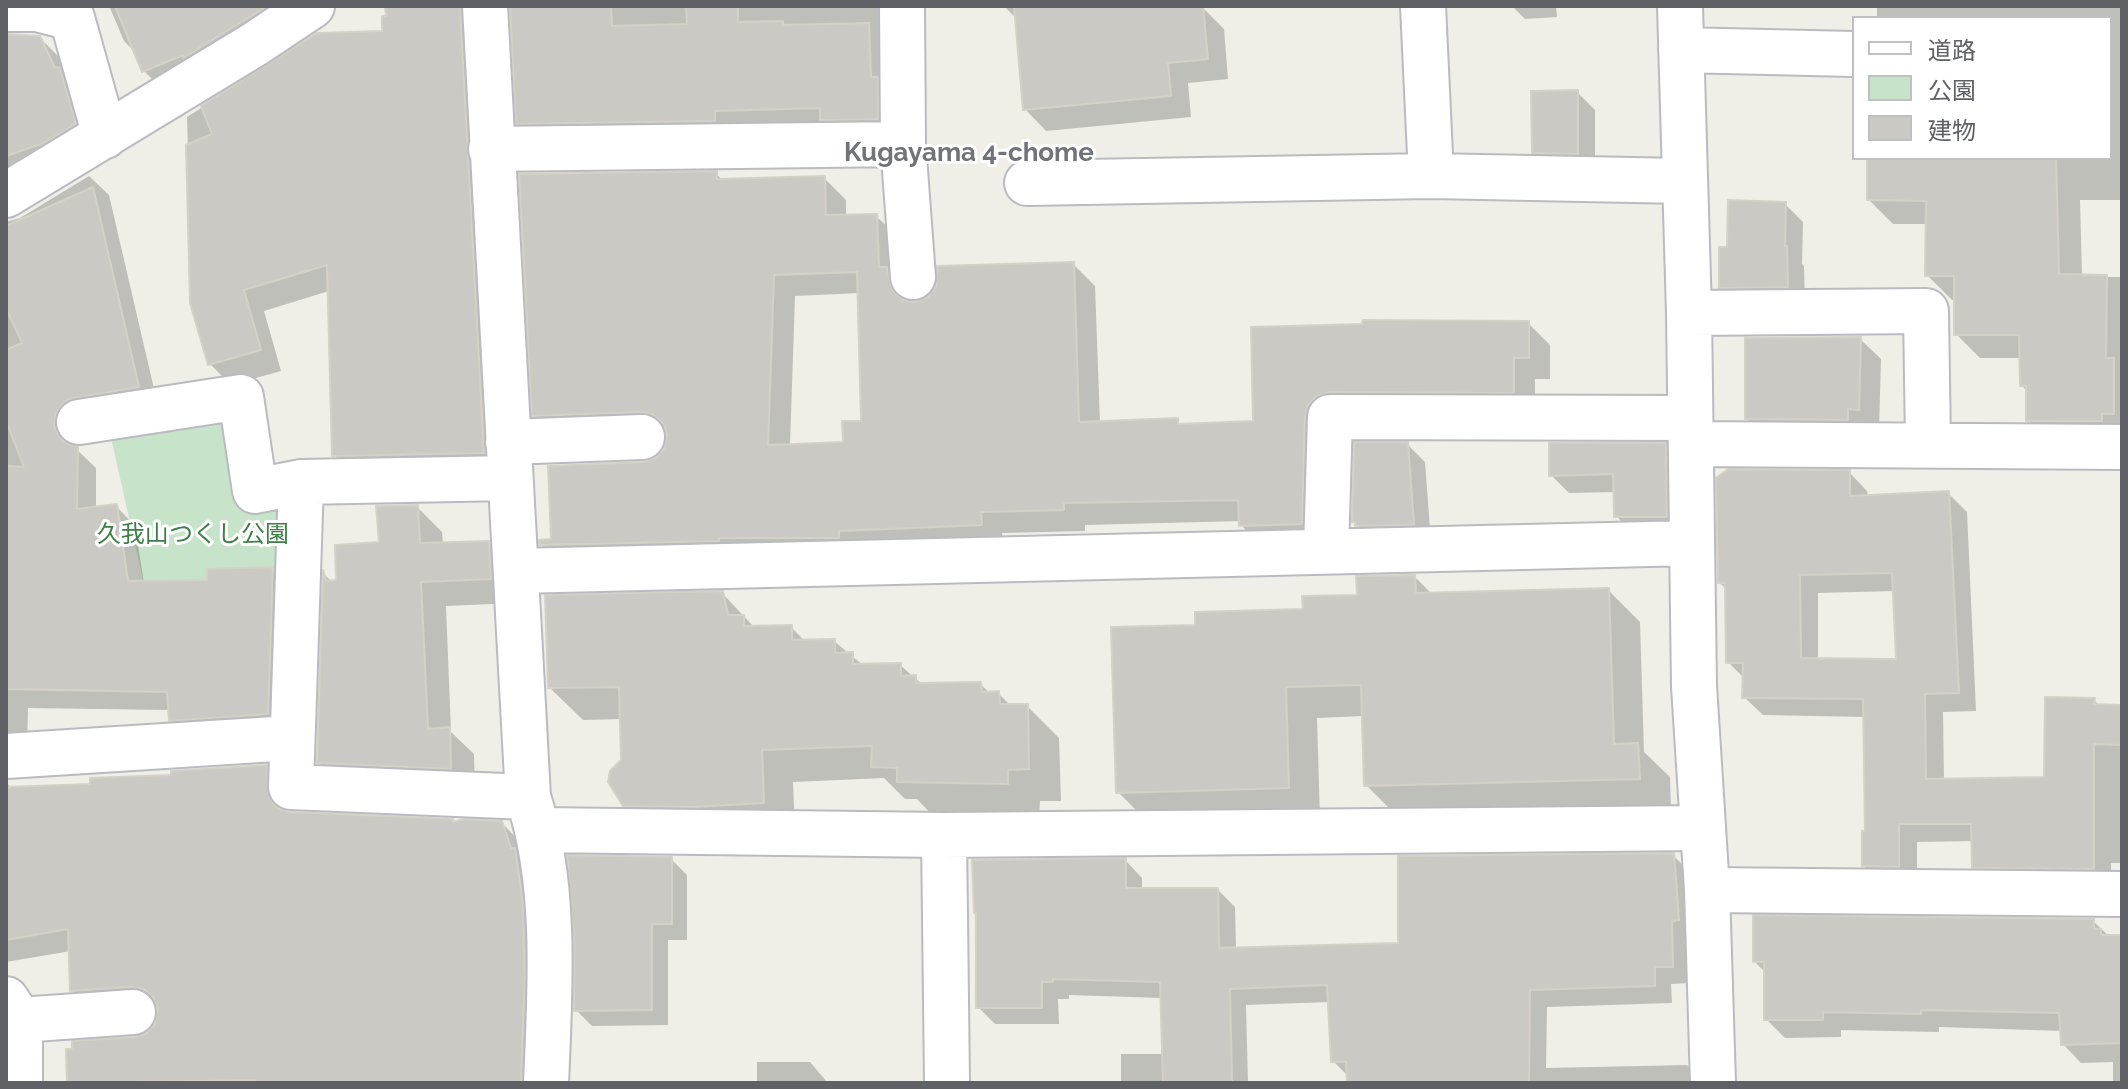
<!DOCTYPE html>
<meta charset="utf-8">
<style>
body{margin:0}
#map{position:relative;width:2128px;height:1089px;overflow:hidden;background:#efefe8;font-family:Raleway,"Noto Sans JP",sans-serif}
canvas{display:block}
.frame{position:absolute;inset:0;border:8px solid #5f6166;pointer-events:none}
.legend{position:absolute;left:1852px;top:16px;width:260px;height:144px;box-sizing:border-box;background:#fff;border:2px solid #bfc0c2;margin:0;padding:10px 14px;list-style:none;font-size:24px;color:#5f6166}
.legend li{display:flex;align-items:center;gap:16px;height:40px}
.legend b{width:40px;border:2px solid #bfc0c2}
</style>
<div id="map">
<canvas width="2128" height="1089"></canvas>
<div class="frame"></div>
<ul class="legend">
<li><b style="height:10px;background:#fff"></b>道路</li>
<li><b style="height:22px;background:#c7e4ca"></b>公園</li>
<li><b style="height:22px;background:#cbc9c4"></b>建物</li>
</ul>
</div>
<script>
const c = document.querySelector('canvas').getContext('2d');
c.lineJoin = 'round';
function fill(path, color) { c.fillStyle = color; c.fill(path, 'evenodd'); }
function stroke(path, color, width, dash) { c.strokeStyle = color; c.lineWidth = width; c.lineCap = dash ? 'butt' : 'round'; c.setLineDash(dash || []); c.stroke(path); }
function label(font, color, halo, rows, align = 'center') {
  c.font = font + ' Raleway,"Noto Sans JP",sans-serif'; c.lineWidth = 6; c.setLineDash([]); c.textBaseline = 'middle'; c.strokeStyle = halo; c.fillStyle = color; for (const [text, x, y, turn = 0] of rows) {
    c.save(); c.translate(x, y); c.rotate((+turn || 0) * Math.PI / 180); c.textAlign = isNaN(turn) ? turn : align; if (halo) c.strokeText(text, 0, 0); c.fillText(text, 0, 0); c.restore();
  }
}
const green = new Path2D(`
 M 229,412 L 292,502 L 288,591 L 147,598 L 109,429 Z`);
const shadow = new Path2D(`
 M 114,6 L 302,6 L 162,89 L 144,71 L 138,55 L 124,41 L 110,8 Z
 M 387,6 L 493,6 L 505,474 L 355,476 L 334,455 L 329,291 L 264,311 L 281,371 L 231,385 L 210,364 L 192,303 L 187,117 L 317,35 L 384,33 Z
 M 512,6 L 892,6 L 898,140 L 540,144 L 518,123 Z
 M 1072,6 L 1203,8 L 1224,29 L 1228,79 L 1188,83 L 1191,117 L 1046,131 L 1025,109 L 1017,19 L 1004,6 Z
 M 1512,6 L 1556,6 L 1557,17 L 1525,19 Z
 M 1877,6 L 2122,6 L 2122,200 L 2080,200 L 2082,277 L 2122,277 L 2122,445 L 2052,444 L 2028,420 L 2028,392 L 2022,386 L 2022,358 L 1980,358 L 1956,334 L 1956,300 L 1952,300 L 1927,275 L 1928,224 L 1893,224 L 1869,200 L 1869,158 L 2110,158 L 2110,18 L 1877,18 Z
 M 6,36 L 40,38 L 59,57 L 94,143 L 6,200 Z
 M 1577,92 L 1595,110 L 1595,171 L 1551,170 L 1534,152 Z
 M 716,173 L 723,181 L 824,178 L 846,200 L 846,216 L 876,216 L 898,237 L 911,303 L 1073,264 L 1095,286 L 1100,423 L 1177,421 L 1182,426 L 1255,423 L 1253,329 L 1528,323 L 1550,345 L 1550,379 L 1535,379 L 1535,414 L 1353,413 L 1323,545 L 1263,547 L 1241,525 L 1241,521 L 1085,525 L 1085,531 L 1002,533 L 1003,546 L 563,566 L 541,545 L 553,541 L 644,464 L 656,460 L 665,450 L 669,434 L 556,437 L 534,415 ZM 860,293 L 864,423 L 845,444 L 790,446 L 795,296 Z
 M 89,176 L 109,195 L 158,406 L 75,432 L 73,446 L 96,468 L 96,509 L 116,506 L 135,526 L 144,583 L 209,582 L 272,569 L 292,588 L 287,733 L 190,739 L 171,720 L 170,710 L 28,708 L 27,750 L 6,761 L 6,222 L 20,218 Z
 M 1785,204 L 1803,222 L 1802,264 L 1804,266 L 1805,304 L 1739,305 L 1721,287 L 1729,249 Z
 M 1860,339 L 1881,359 L 1879,430 L 1767,439 L 1747,419 Z
 M 1407,444 L 1425,462 L 1431,542 L 1375,543 L 1354,521 Z
 M 1665,445 L 1683,463 L 1684,534 L 1634,534 L 1616,516 L 1616,492 L 1569,493 L 1551,475 Z
 M 1849,472 L 1867,491 L 1868,497 L 1948,493 L 1967,512 L 1976,711 L 1943,712 L 1944,781 L 2045,779 L 2094,700 L 2100,706 L 2122,707 L 2122,863 L 2111,863 L 2111,886 L 1993,885 L 1974,867 L 1974,841 L 1917,842 L 1917,885 L 1882,884 L 1864,866 L 1867,833 L 1866,717 L 1763,715 L 1744,697 L 1744,678 L 1728,662 L 1727,590 L 1720,583 ZM 1895,591 L 1898,661 L 1818,660 L 1818,593 Z
 M 417,507 L 442,532 L 443,545 L 488,543 L 513,568 L 515,603 L 446,606 L 451,732 L 474,754 L 475,793 L 344,787 L 319,762 L 325,575 L 332,582 L 338,581 L 381,544 Z
 M 1415,577 L 1432,594 L 1608,590 L 1640,622 L 1644,752 L 1670,777 L 1671,810 L 1398,817 L 1366,785 L 1364,716 L 1317,718 L 1320,820 L 1150,824 L 1118,792 L 1197,627 L 1305,611 L 1359,596 Z
 M 722,593 L 755,628 L 791,627 L 806,642 L 834,641 L 864,666 L 900,665 L 923,685 L 980,684 L 990,693 L 998,693 L 1011,706 L 1027,706 L 1059,738 L 1061,801 L 1040,801 L 1039,816 L 931,814 L 917,799 L 905,799 L 884,778 L 793,782 L 795,835 L 658,838 L 625,805 L 622,719 L 583,720 L 550,688 Z
 M 266,767 L 285,786 L 287,813 L 452,821 L 455,824 L 502,823 L 521,843 L 540,1083 L 69,1083 L 68,1051 L 147,1035 L 158,1023 L 159,1007 L 91,1010 L 72,991 L 71,951 L 6,962 L 6,783 L 13,789 L 92,786 Z
 M 1673,855 L 1690,873 L 1690,983 L 1671,984 L 1672,1003 L 1547,1007 L 1546,1068 L 1687,1065 L 1704,1083 L 1349,1083 L 1349,1077 L 1333,1061 L 1330,1002 L 1246,1005 L 1248,1083 L 1121,1083 L 1121,1054 L 1164,1054 L 1162,998 L 1069,995 L 1069,999 L 1058,999 L 1059,1024 L 995,1024 L 978,1007 L 1125,860 L 1142,878 L 1142,890 L 1218,890 L 1235,907 L 1236,949 L 1400,945 Z
 M 671,859 L 687,875 L 687,940 L 668,940 L 668,1025 L 592,1026 L 576,1010 Z
 M 2093,921 L 2110,937 L 2122,937 L 2122,1083 L 2113,1083 L 2113,1062 L 2081,1063 L 2063,1044 L 2062,1031 L 1939,1027 L 1939,1032 L 1841,1030 L 1841,1037 L 1785,1038 L 1766,1019 L 1766,973 L 1755,962 Z
 M 757,1062 L 810,1062 L 827,1082 L 847,1083 L 757,1083 Z`);
const building = new Path2D(`
 M 115,6 L 266,6 L 266,7 L 183,58 L 183,55 L 142,72 Z
 M 385,6 L 460,6 L 484,453 L 332,456 L 327,265 L 244,290 L 261,350 L 208,365 L 190,303 L 186,145 L 212,134 L 201,106 L 317,33 L 382,31 L 382,16 L 386,16 Z
 M 510,6 L 611,6 L 612,26 L 687,24 L 686,6 L 738,6 L 738,22 L 783,21 L 783,25 L 869,23 L 871,77 L 878,77 L 878,119 L 820,120 L 820,108 L 715,111 L 715,121 L 516,124 Z
 M 1014,6 L 1203,6 L 1208,59 L 1168,63 L 1171,96 L 1023,110 Z
 M 6,34 L 40,36 L 55,68 L 59,67 L 61,72 L 76,124 L 44,143 L 6,156 Z
 M 1578,90 L 1578,154 L 1532,153 L 1531,91 Z
 M 1867,158 L 2056,158 L 2059,274 L 2107,275 L 2106,358 L 2114,358 L 2114,414 L 2102,414 L 2102,421 L 2026,421 L 2026,386 L 2020,386 L 2019,335 L 1954,335 L 1954,276 L 1925,276 L 1926,201 L 1867,200 Z
 M 717,171 L 717,179 L 825,176 L 826,215 L 877,214 L 879,267 L 887,267 L 892,290 L 903,300 L 916,302 L 928,297 L 936,287 L 937,266 L 1074,262 L 1079,422 L 1178,418 L 1178,424 L 1253,421 L 1251,327 L 1362,324 L 1363,320 L 1529,321 L 1529,358 L 1514,358 L 1514,393 L 1330,392 L 1317,396 L 1308,405 L 1305,416 L 1302,524 L 1239,526 L 1238,500 L 1064,503 L 1064,510 L 981,512 L 982,525 L 839,531 L 839,538 L 719,538 L 719,541 L 539,545 L 539,540 L 551,539 L 548,466 L 644,462 L 655,458 L 664,449 L 667,435 L 664,424 L 654,415 L 642,412 L 532,416 L 519,174 ZM 857,272 L 861,421 L 842,421 L 843,442 L 768,445 L 774,275 Z
 M 93,187 L 139,387 L 74,398 L 64,402 L 56,412 L 54,425 L 59,437 L 69,445 L 78,446 L 77,509 L 117,504 L 128,581 L 207,580 L 207,569 L 273,567 L 268,714 L 169,721 L 167,692 L 6,689 L 6,466 L 24,467 L 6,421 L 6,350 L 22,343 L 6,308 L 6,226 Z
 M 1728,200 L 1786,202 L 1785,246 L 1787,246 L 1788,287 L 1719,288 L 1719,247 L 1727,247 Z
 M 1861,337 L 1859,410 L 1848,409 L 1848,420 L 1745,419 L 1745,338 Z
 M 1354,442 L 1408,442 L 1414,525 L 1355,526 L 1355,522 L 1352,522 Z
 M 1549,443 L 1666,443 L 1667,517 L 1614,517 L 1613,474 L 1549,476 Z
 M 1728,469 L 1850,470 L 1850,496 L 1949,491 L 1959,693 L 1925,694 L 1926,779 L 2044,777 L 2045,697 L 2095,698 L 2094,704 L 2122,705 L 2122,745 L 2094,744 L 2094,869 L 1972,868 L 1971,824 L 1899,824 L 1899,867 L 1862,866 L 1862,831 L 1865,831 L 1863,699 L 1742,698 L 1743,663 L 1726,663 L 1725,583 L 1718,583 L 1716,478 ZM 1892,573 L 1896,659 L 1801,658 L 1800,575 Z
 M 418,505 L 420,543 L 489,541 L 491,579 L 421,582 L 428,729 L 450,727 L 451,769 L 317,763 L 323,570 L 326,581 L 336,580 L 335,545 L 379,542 L 376,506 Z
 M 1415,575 L 1416,593 L 1609,588 L 1614,744 L 1638,743 L 1640,779 L 1364,786 L 1361,685 L 1286,687 L 1289,788 L 1116,793 L 1111,627 L 1195,625 L 1195,612 L 1303,609 L 1302,596 L 1357,595 L 1356,576 Z
 M 723,591 L 728,615 L 744,615 L 744,626 L 792,625 L 792,640 L 835,639 L 835,653 L 853,652 L 853,664 L 901,663 L 901,676 L 916,675 L 916,683 L 981,682 L 982,692 L 999,691 L 1000,704 L 1028,704 L 1029,769 L 1008,770 L 1008,784 L 897,782 L 897,768 L 871,767 L 872,746 L 762,750 L 764,803 L 694,807 L 623,806 L 608,782 L 610,771 L 621,760 L 619,687 L 548,688 L 545,595 Z
 M 267,765 L 269,798 L 277,808 L 289,812 L 453,819 L 453,822 L 464,819 L 502,821 L 511,848 L 515,848 L 523,904 L 525,975 L 521,1083 L 257,1083 L 255,1080 L 67,1083 L 66,1049 L 72,1049 L 72,1041 L 135,1037 L 146,1033 L 155,1024 L 158,1009 L 153,997 L 143,989 L 131,987 L 70,991 L 68,929 L 6,940 L 6,787 L 90,784 L 90,778 L 171,775 L 171,771 Z
 M 1674,853 L 1679,920 L 1672,921 L 1673,967 L 1655,967 L 1655,986 L 1530,990 L 1529,1083 L 1347,1083 L 1346,1062 L 1331,1062 L 1327,985 L 1230,989 L 1232,1083 L 1163,1083 L 1160,982 L 1053,979 L 1053,982 L 1042,982 L 1042,1008 L 976,1008 L 976,913 L 974,913 L 972,860 L 1126,858 L 1126,888 L 1218,888 L 1219,948 L 1398,943 L 1398,856 Z
 M 567,855 L 672,857 L 672,924 L 652,924 L 652,1010 L 574,1011 L 574,937 Z
 M 1753,915 L 2094,919 L 2094,929 L 2101,929 L 2101,935 L 2122,935 L 2122,1043 L 2061,1045 L 2059,1013 L 1921,1010 L 1921,1014 L 1823,1012 L 1823,1020 L 1764,1020 L 1764,962 L 1753,962 Z`);
const minor = new Path2D(`
 M 485,6 L 528,797 C 557,885 550,991 546,1083
 M 902,6 L 903,144 L 913,277
 M 1423,6 L 1431,176 L 1683,181
 M 1680,6 L 1689,313 L 1694,686 L 1707,890 L 1713,1083
 M 6,9 L 37,9 L 72,18
 M 72,18 L 105,136
 M 1681,50 L 1853,54
 M 491,149 L 903,144
 M 1027,183 L 1431,176
 M 6,195 L 255,44 L 312,6
 M 1689,313 L 1926,311 L 1928,445
 M 79,422 L 241,397 L 255,491 L 301,482 L 510,478
 M 508,442 L 642,437
 M 1691,444 L 2122,447
 M 301,482 L 291,787 L 528,797
 M 1326,551 L 1330,417 L 1690,418
 M 516,571 L 1692,543
 M 6,756 L 291,738
 M 539,830 L 944,835 L 1702,828
 M 944,835 L 947,1083
 M 1707,890 L 2122,894
 M 6,999 L 20,1020 L 20,1083
 M 20,1020 L 133,1012`);
const parkNames = [
 ["久我山つくし公園",193,535]
];
const neighbourhoodNames = [
 ["Kugayama 4-chome",969,153]
];
fill(green, '#c7e4ca');
fill(shadow, '#0003');
fill(building, '#cbc9c4');
stroke(building, '#d4d1c6', 2);
stroke(minor, '#babbc0', 48);
stroke(minor, '#fff', 44);
label('24px', '#3e7f47', '#fff', parkNames);
label('bold 26px', '#707378', '#fff', neighbourhoodNames);
</script>
